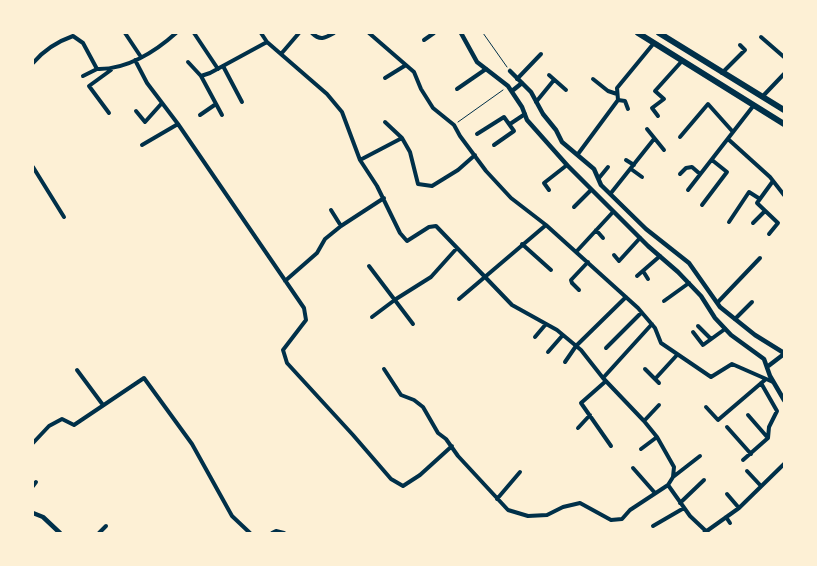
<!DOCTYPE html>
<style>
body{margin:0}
#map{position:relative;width:817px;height:566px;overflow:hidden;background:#fdf0d5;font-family:"Libre Baskerville",serif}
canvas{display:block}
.frame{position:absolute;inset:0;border:34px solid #fdf0d5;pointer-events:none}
</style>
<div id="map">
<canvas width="817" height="566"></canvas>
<div class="frame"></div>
</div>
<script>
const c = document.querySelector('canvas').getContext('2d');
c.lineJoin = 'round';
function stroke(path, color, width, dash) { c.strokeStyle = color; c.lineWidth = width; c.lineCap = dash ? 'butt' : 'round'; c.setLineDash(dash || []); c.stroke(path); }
const path = new Path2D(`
 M 483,33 L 507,67
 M 458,122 L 503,90`);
const minor = new Path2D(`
 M 125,33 L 141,57
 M 194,33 L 218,69
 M 261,33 L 267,42 L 327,94 L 342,112 L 360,160 L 377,186 L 400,233 L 407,241 L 429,227 L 436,226 L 512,305 L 557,330 L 581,350 L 603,378 L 644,421 L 657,437 L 674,467 L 673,477 L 668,485 L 690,516 L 708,533
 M 312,33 C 320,41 325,38 334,33
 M 369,33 L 414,72 L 421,89 L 433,108 L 454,125 L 460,136 L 486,171 L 511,198 L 546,225 L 638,308 L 655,328 L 661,343 L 711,377 L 732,364 L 773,382
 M 761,37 L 784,57
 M 424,40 L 434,33
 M 281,54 L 299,33
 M 135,60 L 147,83 L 178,124 L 304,308 L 306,320 L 283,350 L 287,363 L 353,435 L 391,479 L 403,486 L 420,475 L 452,446
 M 188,62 L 201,76 L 210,73 L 267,42
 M 33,63 C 44,50 56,42 73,36 L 83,43 L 97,69 C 126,70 155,52 176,33
 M 223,66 L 242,102
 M 722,73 L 745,50 L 740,45
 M 549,75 L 566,90
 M 83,76 L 97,69
 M 201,76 L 222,115
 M 385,78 L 406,65
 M 517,79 L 541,54
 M 593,79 L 608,91 L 617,94
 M 457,89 L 486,69
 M 762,97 L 784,74
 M 618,100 L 625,101 L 628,109
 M 536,102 L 554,80
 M 136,111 L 145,122 L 162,103
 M 109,113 L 89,86 L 111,70
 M 200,115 L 216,104
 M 658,116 L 652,108 L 664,99 L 655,91 L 682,61
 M 385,122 L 402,138
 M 510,124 L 525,114
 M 647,129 L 664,150
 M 477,134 L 504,117 L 514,131 L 494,145
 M 680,137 L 708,104 L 733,132
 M 728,139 L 770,177 L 784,195
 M 142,145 L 178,124
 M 578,154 L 618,100 L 617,88 L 654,43
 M 360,160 L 402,138 L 410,152 L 418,184 L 432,186 L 458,170 L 475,155
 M 626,160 L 634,165
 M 33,167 L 64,217
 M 631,169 L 642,177
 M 680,174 L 686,168 L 692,167 L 700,174
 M 599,178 L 608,167
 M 549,190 L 544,183 L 567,165
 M 688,190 L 754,105
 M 611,193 L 654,139
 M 702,205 L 727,172 L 712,160
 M 574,207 L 591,190
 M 331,210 L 341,226
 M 729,222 L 749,192 L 760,199
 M 753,223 L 765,211
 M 596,230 L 603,238
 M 769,234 L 778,223 L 757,203 L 773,181
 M 522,244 L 551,270
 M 576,252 L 613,212
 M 614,255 L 619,261 L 640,238
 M 369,266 L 413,324
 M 643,271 L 648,279
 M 637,276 L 660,256
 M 285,281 L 317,253 L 325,239 L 341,226 L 384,198
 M 579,290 L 572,283 L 571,280 L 588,262
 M 459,299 L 546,225
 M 664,301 L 689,283
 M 718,302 L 760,258
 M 372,317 L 396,299 L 431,277 L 457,248
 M 735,319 L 752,302
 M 698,326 L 711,339
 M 693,332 L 703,345 L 725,329
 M 535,337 L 546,324
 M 606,348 L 641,313
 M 548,352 L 562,336
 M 565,362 L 576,346 L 626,297
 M 384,369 L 401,395 L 414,400 L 423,407 L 438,433 L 446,439 L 458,456 L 508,510 L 528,516 L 547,515 L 563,507 L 580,503 L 611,520 L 622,519 L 630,510 L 668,485
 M 645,369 L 659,383
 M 77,370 L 103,405
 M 603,378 L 652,324
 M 655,379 L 677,355
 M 606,381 L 581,403 L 611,446
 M 706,407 L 718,420 L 766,379
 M 748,415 L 768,438
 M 644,421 L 659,405
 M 727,427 L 751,454
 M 578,428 L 590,415
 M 33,443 L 49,426 L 62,419 L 74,425 L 144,378 L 192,444 L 232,516 L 250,533
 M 641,449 L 657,437
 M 743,460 L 768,438 L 769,427 L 777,411 L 761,383
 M 633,468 L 655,493
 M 747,471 L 761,486
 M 673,477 L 700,456
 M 33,486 L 36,482
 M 727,494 L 739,508
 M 497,499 L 520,472
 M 680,503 L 704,480
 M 726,517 L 730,523
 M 653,526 L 684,508
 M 99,533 L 106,526
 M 272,533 L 276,531 L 284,533
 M 704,533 L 739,508 L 784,464`);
const tertiary = new Path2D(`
 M 461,33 L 477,62 L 508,86 L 522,107 L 527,120 L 567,165 L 648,246 L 678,272 L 701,296 L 715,318 L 731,335 L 764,359 L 770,376 L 784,400
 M 510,71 L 531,92 L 543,114 L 556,130 L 562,142 L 594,169 L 601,185 L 646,229 L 689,263 L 720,307 L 755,335 L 784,353
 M 512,91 L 522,83
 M 767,367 L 784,354
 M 33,513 L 43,517 L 60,533`);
const primary = new Path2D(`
 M 638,33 L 784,124
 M 659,33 L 784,110`);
stroke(path, '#003049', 1);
stroke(minor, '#003049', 4);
stroke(tertiary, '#003049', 4.5);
stroke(primary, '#003049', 6);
</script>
